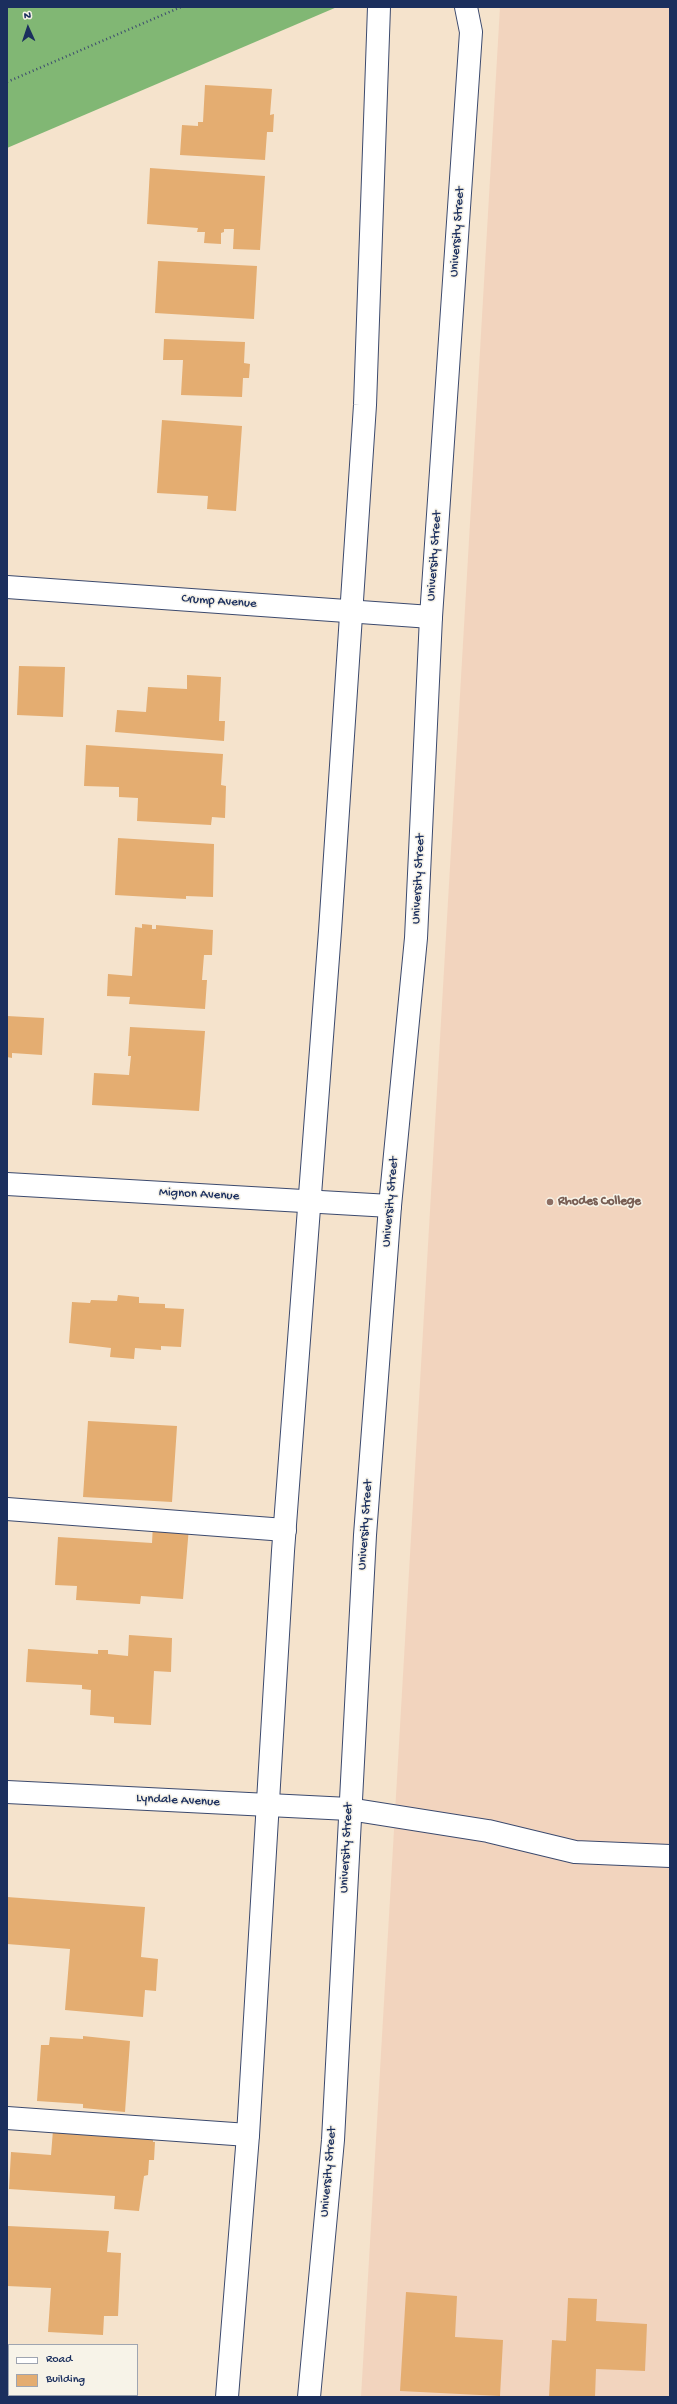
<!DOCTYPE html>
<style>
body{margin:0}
#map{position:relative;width:677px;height:2404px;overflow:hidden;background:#f5e3cc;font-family:"Gochi Hand",sans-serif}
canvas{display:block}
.frame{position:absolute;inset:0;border:8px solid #1b2f5e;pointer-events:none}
.legend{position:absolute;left:8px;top:2344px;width:130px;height:52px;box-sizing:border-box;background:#f7f3e8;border:1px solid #9fa5b1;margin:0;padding:5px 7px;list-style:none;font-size:12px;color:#1b2f5e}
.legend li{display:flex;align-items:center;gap:8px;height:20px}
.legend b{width:20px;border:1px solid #9fa5b1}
.north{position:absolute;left:8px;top:8px;width:40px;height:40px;-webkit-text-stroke:3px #f7f3e8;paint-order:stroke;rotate:357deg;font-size:11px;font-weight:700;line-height:16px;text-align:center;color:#1b2f5e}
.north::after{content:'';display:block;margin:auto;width:14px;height:18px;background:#1b2f5e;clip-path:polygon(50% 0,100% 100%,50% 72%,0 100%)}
</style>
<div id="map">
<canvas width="677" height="2404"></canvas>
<div class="frame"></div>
<ul class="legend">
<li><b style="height:5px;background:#fff"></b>Road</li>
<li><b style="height:11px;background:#e4ad71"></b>Building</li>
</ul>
<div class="north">N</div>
</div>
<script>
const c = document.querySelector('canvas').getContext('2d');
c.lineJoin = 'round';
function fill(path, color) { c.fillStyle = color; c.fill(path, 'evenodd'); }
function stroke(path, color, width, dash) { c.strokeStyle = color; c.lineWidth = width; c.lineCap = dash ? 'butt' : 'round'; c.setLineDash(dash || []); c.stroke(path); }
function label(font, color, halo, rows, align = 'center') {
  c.font = font + ' "Gochi Hand",sans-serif'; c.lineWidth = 3; c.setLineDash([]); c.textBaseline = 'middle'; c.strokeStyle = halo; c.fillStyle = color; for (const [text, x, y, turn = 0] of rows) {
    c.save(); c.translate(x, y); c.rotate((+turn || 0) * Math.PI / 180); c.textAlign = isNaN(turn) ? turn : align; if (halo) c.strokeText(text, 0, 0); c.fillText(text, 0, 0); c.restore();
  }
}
const built = new Path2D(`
 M 500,7 L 670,7 L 670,2397 L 361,2397 Z`);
const forest = new Path2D(`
 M 7,7 L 337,7 L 7,148 Z`);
const building = new Path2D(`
 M 205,85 L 272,89 L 270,115 L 274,114 L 273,132 L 267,132 L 265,160 L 180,155 L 182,125 L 198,126 L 198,122 L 203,122 Z
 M 150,168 L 265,176 L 260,250 L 233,249 L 234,229 L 224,229 L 224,232 L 221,233 L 221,244 L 204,243 L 205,232 L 197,232 L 198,228 L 147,224 Z
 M 158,261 L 257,266 L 254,319 L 155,313 Z
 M 164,339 L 245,342 L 244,363 L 250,364 L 249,378 L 243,378 L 242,397 L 181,395 L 183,360 L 163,360 Z
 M 162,420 L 242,426 L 236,511 L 207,509 L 208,496 L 157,493 Z
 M 19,666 L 65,667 L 63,717 L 17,715 Z
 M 187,675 L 221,677 L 219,721 L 225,721 L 224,741 L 115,732 L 117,710 L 146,712 L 148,687 L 187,689 Z
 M 86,745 L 223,754 L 221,785 L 226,786 L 225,818 L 212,817 L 211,825 L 137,821 L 138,798 L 119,797 L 119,787 L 84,786 Z
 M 118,838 L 214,844 L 213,897 L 186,896 L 186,899 L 115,895 Z
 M 142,924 L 152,925 L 152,929 L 156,929 L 156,925 L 213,930 L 212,955 L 204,955 L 202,980 L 207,980 L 205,1009 L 129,1004 L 130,997 L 107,996 L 108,974 L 132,976 L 135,927 L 142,928 Z
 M 7,1016 L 44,1018 L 42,1055 L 12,1053 L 12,1058 L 7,1057 Z
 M 130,1027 L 205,1031 L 199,1111 L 92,1105 L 94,1073 L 129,1075 L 131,1056 L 128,1056 Z
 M 118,1295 L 139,1297 L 139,1303 L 165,1304 L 165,1308 L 184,1309 L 181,1347 L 161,1346 L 161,1350 L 135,1348 L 134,1359 L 110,1357 L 111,1348 L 69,1343 L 72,1302 L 90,1303 L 91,1300 L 117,1301 Z
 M 88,1421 L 177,1426 L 172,1502 L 83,1497 Z
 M 153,1524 L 189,1527 L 183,1599 L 141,1596 L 140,1604 L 76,1600 L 77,1586 L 55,1585 L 58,1537 L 152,1543 Z
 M 129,1635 L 172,1638 L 171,1672 L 154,1671 L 151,1725 L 114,1723 L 114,1717 L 90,1715 L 91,1690 L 82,1689 L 82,1685 L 26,1682 L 28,1649 L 98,1654 L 98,1650 L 108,1650 L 108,1654 L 128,1656 Z
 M 7,1897 L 145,1907 L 141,1957 L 158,1959 L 156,1991 L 145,1990 L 143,2017 L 65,2010 L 70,1949 L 7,1944 Z
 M 83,2036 L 130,2041 L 125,2112 L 83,2108 L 83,2104 L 37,2101 L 41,2045 L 49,2045 L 50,2037 L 83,2039 Z
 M 53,2130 L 153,2137 L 153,2142 L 155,2142 L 154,2160 L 149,2160 L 148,2175 L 144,2176 L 139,2211 L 114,2209 L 115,2196 L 9,2189 L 11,2152 L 51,2155 Z
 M 8,2226 L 109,2231 L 107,2252 L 121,2253 L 118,2316 L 104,2316 L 103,2335 L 48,2332 L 51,2288 L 7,2286 Z
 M 406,2292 L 457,2296 L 455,2337 L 503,2340 L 500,2396 L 400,2391 Z
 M 568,2298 L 597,2299 L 596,2321 L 647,2324 L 645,2371 L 596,2369 L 595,2397 L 549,2397 L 552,2340 L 566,2341 Z`);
const path = new Path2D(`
 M 7,82 L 181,7`);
const minor = new Path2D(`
 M 7,587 L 431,617
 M 7,1184 L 390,1206
 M 7,1509 L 285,1530
 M 7,1792 L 349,1809 L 488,1831 L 575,1852 L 670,1856
 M 7,2118 L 248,2135`);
const major = new Path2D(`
 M 227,2397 L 248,2135 L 283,1551 L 330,931 L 365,405 L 379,7
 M 309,2397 L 333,2140 L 365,1535 L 390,1206 L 416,938 L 431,617 L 471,32 L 466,7`);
const markers = [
 [550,1202,4,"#8d6e63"]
];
const streetNames = [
 ["University Street",458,232,-86],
 ["University Street",435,556,-86],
 ["Crump Avenue",219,602,4],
 ["University Street",419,879,-87],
 ["Mignon Avenue",199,1195,3],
 ["University Street",391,1202,-85],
 ["University Street",366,1525,-86],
 ["Lyndale Avenue",178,1801,3],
 ["University Street",347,1848,-87],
 ["University Street",329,2172,-85]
];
const educationNames = [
 ["Rhodes College",558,1202]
];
fill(built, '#f2d4be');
fill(forest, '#81b774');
fill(building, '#e4ad71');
stroke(minor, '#3c4a6e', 24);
stroke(major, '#3c4a6e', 24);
stroke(path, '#3c4a6e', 2.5, [1, 3]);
stroke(minor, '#fff', 22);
stroke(major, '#fff', 22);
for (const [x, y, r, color] of markers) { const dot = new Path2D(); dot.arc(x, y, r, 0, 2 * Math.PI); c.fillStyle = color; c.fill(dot); stroke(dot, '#f7f3e8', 1.5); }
label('13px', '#1b2f5e', '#f7f3e8', streetNames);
label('bold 13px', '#785e54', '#f7f3e8', educationNames, 'left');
</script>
